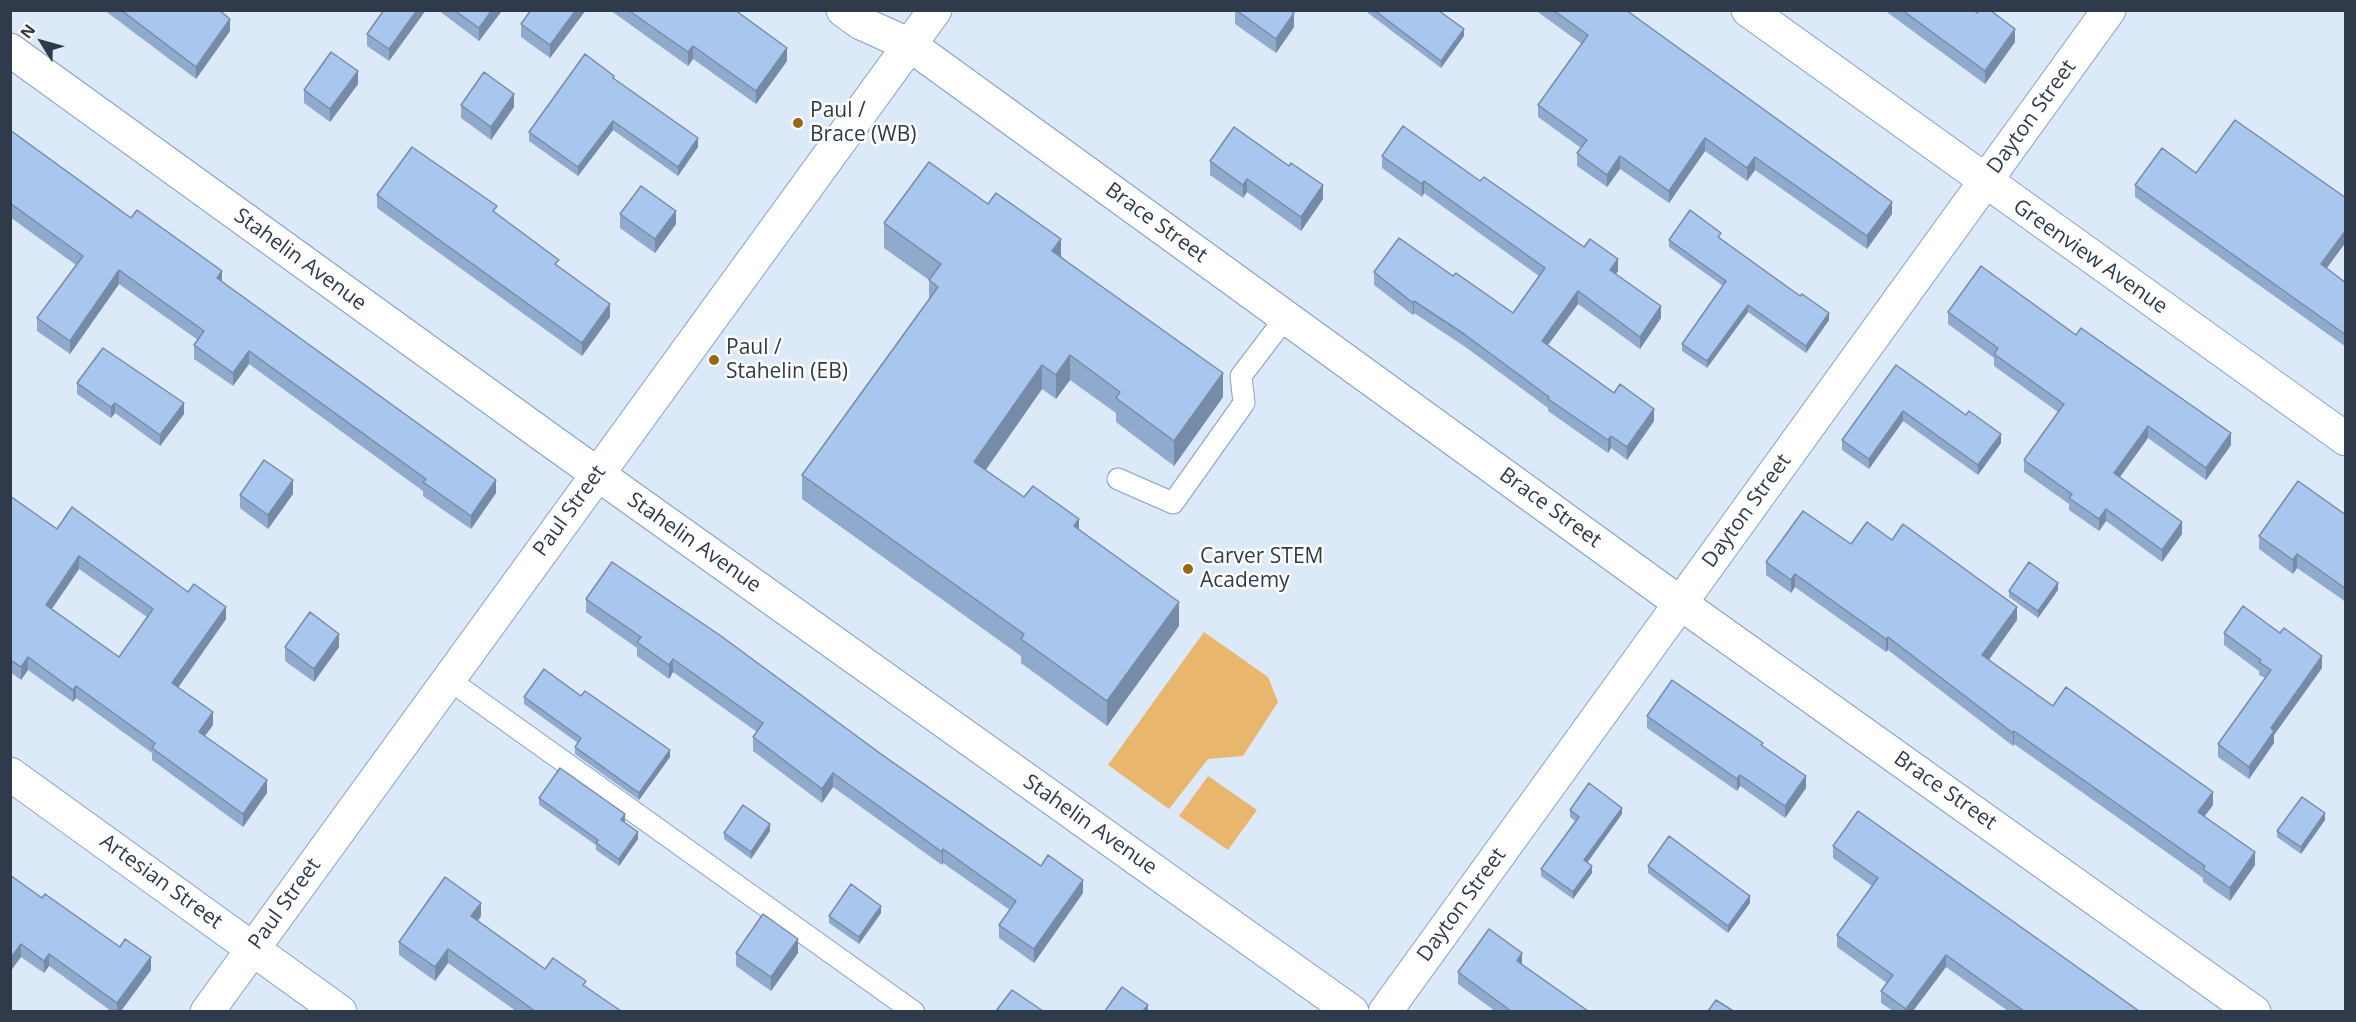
<!DOCTYPE html>
<style>
body{margin:0}
#map{position:relative;width:2356px;height:1022px;overflow:hidden;background:#dce9f9;font-family:"Open Sans",sans-serif}
canvas{display:block}
.frame{position:absolute;inset:0;border:12px solid #2f3b4b;pointer-events:none}
.north{position:absolute;left:12px;top:12px;width:60px;height:60px;-webkit-text-stroke:4px #fff;paint-order:stroke;rotate:307deg;font-size:16px;font-weight:700;line-height:24px;text-align:center;color:#2f3b4b}
.north::after{content:'';display:block;margin:auto;width:21px;height:27px;background:#2f3b4b;clip-path:polygon(50% 0,100% 100%,50% 72%,0 100%)}
</style>
<div id="map">
<canvas width="2356" height="1022"></canvas>
<div class="frame"></div>
<div class="north">N</div>
</div>
<script>
const c = document.querySelector('canvas').getContext('2d');
c.lineJoin = 'round';
function fill(path, color) { c.fillStyle = color; c.fill(path, 'evenodd'); }
function stroke(path, color, width, dash) { c.strokeStyle = color; c.lineWidth = width; c.lineCap = dash ? 'butt' : 'round'; c.setLineDash(dash || []); c.stroke(path); }
function label(font, color, halo, rows, align = 'center') {
  c.font = font + ' "Open Sans",sans-serif'; c.lineWidth = 5; c.setLineDash([]); c.textBaseline = 'middle'; c.strokeStyle = halo; c.fillStyle = color; for (const [text, x, y, turn = 0] of rows) {
    c.save(); c.translate(x, y); c.rotate((+turn || 0) * Math.PI / 180); c.textAlign = isNaN(turn) ? turn : align; if (halo) c.strokeText(text, 0, 0); c.fillText(text, 0, 0); c.restore();
  }
}
const green = new Path2D(`
 M 1204,632 L 1268,677 L 1278,702 L 1243,756 L 1208,759 L 1169,809 L 1108,765 Z
 M 1208,776 L 1257,810 L 1228,850 L 1179,816 Z`);
const service = new Path2D(`
 M 1118,479 L 1173,503 L 1244,403 L 1241,376 L 1286,317
 M 448,679 L 914,1012`);
const minor = new Path2D(`
 M 843,10 L 861,23 L 910,45 L 1680,603 L 2254,1012
 M 1748,10 L 2346,439
 M 10,50 L 554,443 L 1352,1012
 M 10,774 L 340,1012
 M 1385,1012 L 2109,10`);
const tertiary = new Path2D(`
 M 207,1012 L 935,10`);
const wall = new Path2D(`
 M 104,10 L 219,10 L 230,31 L 196,79 Z
 M 426,10 L 389,61 L 367,46 L 367,34 Z
 M 438,10 L 501,10 L 501,12 L 479,41 Z
 M 586,10 L 550,58 L 521,37 L 521,24 Z
 M 610,10 L 735,10 L 787,61 L 756,104 L 693,59 L 688,66 Z
 M 1368,10 L 1438,10 L 1464,36 L 1441,68 L 1368,13 Z
 M 1535,10 L 1626,10 L 1892,214 L 1867,249 L 1755,170 L 1747,181 L 1705,151 L 1669,203 L 1620,169 L 1607,187 L 1577,166 L 1577,153 L 1581,148 L 1538,117 L 1538,105 L 1582,44 Z
 M 1884,10 L 1974,10 L 2015,42 L 1985,84 Z
 M 1235,11 L 1294,27 L 1276,53 L 1235,24 Z
 M 614,79 L 698,147 L 678,176 L 613,130 L 578,176 L 529,141 L 529,132 Z
 M 358,84 L 330,122 L 304,103 L 304,90 Z
 M 461,105 L 514,107 L 491,140 L 461,118 Z
 M 10,130 L 131,218 L 222,282 L 496,493 L 471,529 L 423,496 L 423,491 L 249,364 L 233,386 L 194,359 L 194,345 L 198,340 L 119,284 L 70,354 L 37,331 L 37,318 L 76,265 L 10,217 Z
 M 1382,156 L 1480,181 L 1618,271 L 1616,274 L 1661,318 L 1640,349 L 1578,304 L 1548,345 L 1654,421 L 1627,460 L 1611,448 L 1608,453 L 1548,411 L 1548,408 L 1464,346 L 1414,313 L 1413,315 L 1374,285 L 1374,272 L 1453,276 L 1513,313 L 1539,276 L 1424,193 L 1422,197 L 1382,168 Z
 M 1210,161 L 1323,199 L 1301,231 L 1247,192 L 1243,198 L 1210,175 Z
 M 2196,173 L 2346,198 L 2346,242 L 2326,268 L 2346,283 L 2346,347 L 2135,197 L 2135,185 Z
 M 377,195 L 497,214 L 559,267 L 610,317 L 582,356 L 377,208 Z
 M 620,214 L 676,224 L 655,253 L 620,228 Z
 M 884,223 L 1061,256 L 1223,397 L 1174,466 L 1116,422 L 1116,413 L 1070,380 L 1056,399 L 1042,389 L 986,470 L 1024,497 L 1079,530 L 1179,626 L 1107,726 L 1021,663 L 1021,656 L 802,499 L 802,475 L 929,300 L 929,280 L 884,248 Z
 M 1721,239 L 1829,320 L 1806,353 L 1748,312 L 1707,368 L 1682,351 L 1682,344 L 1723,286 L 1669,247 L 1669,240 Z
 M 1948,312 L 2231,445 L 2206,480 L 2148,438 L 2120,477 L 2182,534 L 2162,562 L 2106,521 L 2099,531 L 2069,510 L 2069,504 L 2024,472 L 2024,460 L 2058,412 L 1994,366 L 1994,358 L 1948,324 Z
 M 1896,365 L 2001,443 L 1978,475 L 1903,421 L 1869,469 L 1842,450 L 1842,440 Z
 M 77,383 L 184,414 L 160,446 L 115,413 L 111,418 L 77,394 Z
 M 293,494 L 268,529 L 240,508 L 240,495 Z
 M 10,496 L 57,529 L 188,592 L 226,619 L 178,688 L 213,725 L 205,736 L 267,793 L 243,827 L 152,760 L 152,753 L 76,698 L 73,702 L 28,670 L 21,680 L 10,672 ZM 79,569 L 147,617 L 119,657 L 52,609 Z
 M 2346,515 L 2346,602 L 2297,568 L 2293,574 L 2259,549 L 2259,536 Z
 M 1892,540 L 2017,620 L 1989,660 L 2053,706 L 2213,805 L 2205,816 L 2255,865 L 2230,901 L 2203,882 L 2203,878 L 2014,744 L 2013,746 L 1888,650 L 1886,652 L 1795,587 L 1791,593 L 1766,575 L 1766,562 L 1851,544 Z
 M 2058,590 L 2038,618 L 2009,597 L 2009,591 Z
 M 586,599 L 881,754 L 1041,866 L 1083,893 L 1034,963 L 999,938 L 999,925 L 1010,910 L 943,863 L 942,865 L 833,787 L 822,803 L 753,751 L 753,737 L 757,732 L 673,672 L 669,679 L 637,656 L 637,648 L 586,612 Z
 M 2224,633 L 2322,668 L 2274,735 L 2274,743 L 2249,779 L 2218,757 L 2218,744 L 2265,678 L 2259,675 L 2259,671 L 2224,645 Z
 M 285,647 L 339,647 L 314,682 L 285,661 Z
 M 581,696 L 670,757 L 639,800 L 575,754 L 575,747 L 578,743 L 524,704 L 524,697 Z
 M 1647,716 L 1763,746 L 1806,788 L 1785,818 L 1740,786 L 1737,791 L 1647,728 Z
 M 539,798 L 625,821 L 624,822 L 638,839 L 619,866 L 596,850 L 596,845 L 539,805 Z
 M 1570,810 L 1622,814 L 1587,863 L 1592,873 L 1573,899 L 1541,876 L 1541,869 L 1575,821 L 1570,817 Z
 M 2325,820 L 2301,854 L 2277,837 L 2277,831 Z
 M 770,831 L 751,859 L 724,839 L 724,833 Z
 M 1833,846 L 2139,1011 L 2008,1011 L 1946,967 L 1913,1011 L 1893,1011 L 1881,1003 L 1881,991 L 1887,983 L 1837,947 L 1837,935 L 1872,886 L 1833,858 Z
 M 1648,866 L 1750,903 L 1728,933 L 1648,873 Z
 M 10,875 L 42,898 L 151,970 L 121,1011 L 111,1011 L 49,966 L 44,973 L 21,957 Z
 M 881,913 L 859,944 L 829,923 L 829,916 Z
 M 481,916 L 478,921 L 545,969 L 586,987 L 621,1011 L 516,1011 L 448,963 L 435,981 L 399,955 L 399,942 Z
 M 736,953 L 798,953 L 771,991 L 736,966 Z
 M 1522,964 L 1588,1011 L 1495,1011 L 1458,984 L 1458,972 Z`);
const shadedWall = new Path2D(`
 M 417,10 L 426,10 L 389,61 L 389,49 Z
 M 492,10 L 501,10 L 501,12 L 479,41 L 479,28 Z
 M 576,10 L 586,10 L 550,58 L 550,45 Z
 M 1294,13 L 1294,27 L 1276,53 L 1276,39 Z
 M 230,19 L 230,31 L 196,79 L 196,67 Z
 M 1464,29 L 1464,36 L 1441,68 L 1441,61 Z
 M 2015,29 L 2015,42 L 1985,84 L 1985,71 Z
 M 693,46 L 693,59 L 688,66 L 688,52 Z
 M 787,48 L 787,61 L 756,104 L 756,91 Z
 M 358,71 L 358,84 L 330,122 L 330,109 Z
 M 514,94 L 514,107 L 491,140 L 491,127 Z
 M 613,121 L 613,130 L 578,176 L 578,167 Z
 M 698,138 L 698,147 L 678,176 L 678,167 Z
 M 1705,138 L 1705,151 L 1669,203 L 1669,191 Z
 M 1620,156 L 1620,169 L 1607,187 L 1607,175 Z
 M 1755,157 L 1755,170 L 1747,181 L 1747,168 Z
 M 1247,179 L 1247,192 L 1243,198 L 1243,185 Z
 M 1424,181 L 1424,193 L 1422,197 L 1422,184 Z
 M 1323,185 L 1323,199 L 1301,231 L 1301,217 Z
 M 1892,202 L 1892,214 L 1867,249 L 1867,236 Z
 M 676,211 L 676,224 L 655,253 L 655,239 Z
 M 2346,230 L 2346,242 L 2321,276 L 2321,264 Z
 M 1061,239 L 1061,263 L 1052,251 Z
 M 1618,259 L 1618,271 L 1610,282 L 1610,270 Z
 M 119,270 L 119,284 L 70,354 L 70,341 Z
 M 222,271 L 222,285 L 217,278 Z
 M 1578,291 L 1578,304 L 1542,353 L 1542,341 Z
 M 1414,301 L 1414,313 L 1413,315 L 1413,303 Z
 M 610,304 L 610,317 L 582,356 L 582,343 Z
 M 1748,305 L 1748,312 L 1707,368 L 1707,361 Z
 M 1661,306 L 1661,318 L 1640,349 L 1640,337 Z
 M 1829,313 L 1829,320 L 1806,353 L 1806,346 Z
 M 249,351 L 249,364 L 233,386 L 233,373 Z
 M 1070,355 L 1070,380 L 1056,399 L 1056,375 Z
 M 1042,365 L 1042,389 L 974,486 L 974,462 Z
 M 1223,373 L 1223,397 L 1174,466 L 1174,441 Z
 M 115,403 L 115,413 L 111,418 L 111,407 Z
 M 184,403 L 184,414 L 160,446 L 160,435 Z
 M 1654,409 L 1654,421 L 1627,460 L 1627,447 Z
 M 1903,411 L 1903,421 L 1869,469 L 1869,459 Z
 M 2148,426 L 2148,438 L 2114,485 L 2114,473 Z
 M 2231,433 L 2231,445 L 2206,480 L 2206,468 Z
 M 2001,434 L 2001,443 L 1978,475 L 1978,465 Z
 M 1611,436 L 1611,448 L 1608,453 L 1608,440 Z
 M 293,480 L 293,494 L 268,529 L 268,515 Z
 M 496,480 L 496,493 L 471,529 L 471,516 Z
 M 2106,509 L 2106,521 L 2099,531 L 2099,519 Z
 M 1079,519 L 1079,544 L 1074,526 Z
 M 2182,522 L 2182,534 L 2162,562 L 2162,550 Z
 M 2297,554 L 2297,568 L 2293,574 L 2293,560 Z
 M 79,556 L 79,569 L 46,617 L 46,605 Z
 M 1795,574 L 1795,587 L 1791,593 L 1791,580 Z
 M 2058,583 L 2058,590 L 2038,618 L 2038,611 Z
 M 1179,602 L 1179,626 L 1107,726 L 1107,701 Z
 M 226,607 L 226,619 L 172,696 L 172,683 Z
 M 2017,607 L 2017,620 L 1982,669 L 1982,655 Z
 M 339,634 L 339,647 L 314,682 L 314,669 Z
 M 1888,637 L 1888,650 L 1886,652 L 1886,639 Z
 M 2322,656 L 2322,668 L 2274,735 L 2274,743 L 2249,779 L 2249,767 L 2271,728 Z
 M 28,657 L 28,670 L 21,680 L 21,667 Z
 M 673,659 L 673,672 L 669,679 L 669,665 Z
 M 76,686 L 76,698 L 73,702 L 73,690 Z
 M 213,712 L 213,725 L 199,744 L 199,732 Z
 M 2014,731 L 2014,744 L 2013,746 L 2013,733 Z
 M 670,750 L 670,757 L 639,800 L 639,793 Z
 M 833,773 L 833,787 L 822,803 L 822,789 Z
 M 1740,775 L 1740,786 L 1737,791 L 1737,779 Z
 M 1806,776 L 1806,788 L 1785,818 L 1785,806 Z
 M 267,780 L 267,793 L 243,827 L 243,814 Z
 M 2213,792 L 2213,805 L 2198,825 L 2198,812 Z
 M 1622,808 L 1622,814 L 1584,867 L 1584,860 Z
 M 2325,813 L 2325,820 L 2301,854 L 2301,847 Z
 M 625,814 L 625,821 L 621,827 L 621,820 Z
 M 770,824 L 770,831 L 751,859 L 751,852 Z
 M 638,832 L 638,839 L 619,866 L 619,859 Z
 M 943,849 L 943,863 L 942,865 L 942,852 Z
 M 2255,852 L 2255,865 L 2230,901 L 2230,888 Z
 M 1592,866 L 1592,873 L 1573,899 L 1573,892 Z
 M 1083,880 L 1083,893 L 1034,963 L 1034,949 Z
 M 1750,896 L 1750,903 L 1728,933 L 1728,926 Z
 M 481,903 L 481,916 L 471,930 L 471,916 Z
 M 881,906 L 881,913 L 859,944 L 859,937 Z
 M 798,939 L 798,953 L 771,991 L 771,977 Z
 M 21,944 L 21,957 L 10,972 L 10,959 Z
 M 448,949 L 448,963 L 435,981 L 435,967 Z
 M 1522,953 L 1522,965 L 1517,961 Z
 M 49,954 L 49,966 L 44,973 L 44,961 Z
 M 1946,955 L 1946,967 L 1913,1011 L 1906,1011 L 1906,1009 Z
 M 151,957 L 151,970 L 121,1011 L 117,1011 L 117,1003 Z
 M 1148,1005 L 1148,1011 L 1143,1011 Z`);
const building = new Path2D(`
 M 121,10 L 219,10 L 230,19 L 196,67 Z
 M 384,10 L 417,10 L 389,49 L 367,34 Z
 M 454,10 L 492,10 L 479,28 Z
 M 531,10 L 576,10 L 550,45 L 521,24 Z
 M 628,10 L 735,10 L 787,48 L 756,91 L 693,46 L 688,52 Z
 M 1236,10 L 1290,10 L 1294,13 L 1276,39 Z
 M 1374,10 L 1438,10 L 1464,29 L 1441,61 Z
 M 1553,10 L 1626,10 L 1892,202 L 1867,236 L 1755,157 L 1747,168 L 1705,138 L 1669,191 L 1620,156 L 1607,175 L 1577,153 L 1587,140 L 1538,105 L 1588,35 Z
 M 1902,10 L 1974,10 L 1977,13 L 1979,10 L 1990,10 L 2015,29 L 1985,71 Z
 M 331,52 L 358,71 L 330,109 L 304,90 Z
 M 585,54 L 614,76 L 613,78 L 698,138 L 678,167 L 613,121 L 578,167 L 529,132 Z
 M 484,72 L 514,94 L 491,127 L 461,105 Z
 M 2235,120 L 2346,198 L 2346,230 L 2321,264 L 2346,283 L 2346,335 L 2135,185 L 2162,148 L 2196,173 Z
 M 1403,126 L 1480,181 L 1484,177 L 1584,247 L 1590,239 L 1618,259 L 1610,270 L 1661,306 L 1640,337 L 1578,291 L 1542,341 L 1614,393 L 1620,384 L 1654,409 L 1627,447 L 1611,436 L 1608,440 L 1548,399 L 1549,397 L 1464,334 L 1414,301 L 1413,303 L 1374,272 L 1399,238 L 1453,276 L 1456,273 L 1513,313 L 1545,268 L 1424,181 L 1422,184 L 1382,156 Z
 M 1234,127 L 1289,166 L 1291,163 L 1323,185 L 1301,217 L 1247,179 L 1243,185 L 1210,161 Z
 M 10,130 L 131,218 L 137,210 L 190,248 L 222,271 L 217,278 L 496,480 L 471,516 L 423,482 L 426,479 L 249,351 L 233,373 L 194,345 L 204,331 L 119,270 L 70,341 L 37,318 L 83,256 L 10,203 Z
 M 412,147 L 497,206 L 493,211 L 559,260 L 555,264 L 610,304 L 582,343 L 377,195 Z
 M 929,162 L 988,204 L 996,193 L 1061,239 L 1052,251 L 1223,373 L 1174,441 L 1116,398 L 1120,392 L 1070,355 L 1056,375 L 1042,365 L 974,462 L 1024,497 L 1033,486 L 1079,519 L 1074,526 L 1179,602 L 1107,701 L 1021,639 L 1024,634 L 802,475 L 938,287 L 929,280 L 941,264 L 884,223 Z
 M 641,186 L 676,211 L 655,239 L 620,214 Z
 M 1690,210 L 1721,233 L 1718,237 L 1800,296 L 1802,294 L 1829,313 L 1806,346 L 1748,305 L 1707,361 L 1682,344 L 1726,281 L 1669,240 Z
 M 1981,266 L 2076,335 L 2081,328 L 2231,433 L 2206,468 L 2148,426 L 2114,473 L 2182,522 L 2162,550 L 2106,509 L 2099,519 L 2069,498 L 2072,494 L 2024,460 L 2064,404 L 1994,354 L 1998,348 L 1948,312 Z
 M 103,348 L 184,403 L 160,435 L 115,403 L 111,407 L 77,383 Z
 M 1896,365 L 1966,415 L 1969,411 L 2001,434 L 1978,465 L 1903,411 L 1869,459 L 1842,440 Z
 M 264,460 L 293,480 L 268,515 L 240,495 Z
 M 2298,481 L 2346,515 L 2346,589 L 2297,554 L 2293,560 L 2259,536 Z
 M 10,496 L 57,529 L 72,507 L 188,592 L 194,584 L 226,607 L 172,683 L 213,712 L 199,732 L 267,780 L 243,814 L 152,748 L 155,743 L 76,686 L 73,690 L 28,657 L 21,667 L 10,660 ZM 79,556 L 153,609 L 119,657 L 46,605 Z
 M 1803,511 L 1851,544 L 1867,522 L 1892,540 L 1903,524 L 2017,607 L 1982,655 L 2053,706 L 2066,687 L 2213,792 L 2198,812 L 2255,852 L 2230,888 L 2203,869 L 2205,866 L 2014,731 L 2013,733 L 1888,637 L 1886,639 L 1795,574 L 1791,580 L 1766,562 Z
 M 612,562 L 721,636 L 881,754 L 1041,866 L 1048,855 L 1083,880 L 1034,949 L 999,925 L 1016,901 L 943,849 L 942,852 L 833,773 L 822,789 L 753,737 L 763,723 L 673,659 L 669,665 L 637,642 L 641,637 L 586,599 Z
 M 2029,562 L 2058,583 L 2038,611 L 2009,591 Z
 M 2243,606 L 2280,633 L 2284,628 L 2322,656 L 2271,728 L 2274,731 L 2249,767 L 2218,744 L 2271,670 L 2259,662 L 2261,660 L 2224,633 Z
 M 310,612 L 339,634 L 314,669 L 285,647 Z
 M 544,669 L 581,696 L 585,691 L 670,750 L 639,793 L 575,747 L 581,738 L 524,697 Z
 M 1672,680 L 1763,743 L 1761,745 L 1806,776 L 1785,806 L 1740,775 L 1737,779 L 1647,716 Z
 M 560,768 L 625,814 L 621,820 L 638,832 L 619,859 L 596,843 L 598,840 L 539,798 Z
 M 1589,783 L 1622,808 L 1584,860 L 1592,866 L 1573,892 L 1541,869 L 1579,817 L 1570,810 Z
 M 2302,797 L 2325,813 L 2301,847 L 2277,831 Z
 M 743,805 L 770,824 L 751,852 L 724,833 Z
 M 1858,811 L 2139,1011 L 2024,1011 L 1946,955 L 1906,1009 L 1881,991 L 1893,975 L 1837,935 L 1878,878 L 1833,846 Z
 M 1669,836 L 1750,896 L 1728,926 L 1648,866 Z
 M 10,875 L 42,898 L 45,894 L 120,947 L 125,939 L 151,957 L 117,1003 L 49,954 L 44,961 L 21,944 L 10,959 Z
 M 445,877 L 481,903 L 471,916 L 545,969 L 553,958 L 586,981 L 583,985 L 621,1011 L 535,1011 L 448,949 L 435,967 L 399,942 Z
 M 851,884 L 881,906 L 859,937 L 829,916 Z
 M 763,914 L 798,939 L 771,977 L 736,953 Z
 M 1489,929 L 1522,953 L 1517,961 L 1588,1011 L 1511,1011 L 1458,972 Z
 M 1122,987 L 1148,1005 L 1143,1011 L 1105,1011 Z
 M 1012,990 L 1043,1011 L 996,1011 Z
 M 1716,1000 L 1733,1011 L 1708,1011 Z`);
const markers = [
 [798,123,6,"#966917"],
 [714,360,6,"#966917"],
 [1188,569,6,"#966917"]
];
const poiNames = [
 ["Paul /",810,111],
 ["Brace (WB)",810,135],
 ["Paul /",726,348],
 ["Stahelin (EB)",726,372],
 ["Carver STEM",1200,557],
 ["Academy",1200,581]
];
const streetNames = [
 ["Dayton Street",2032,117,-54],
 ["Brace Street",1156,223,36],
 ["Greenview Avenue",2090,257,35],
 ["Stahelin Avenue",300,260,36],
 ["Brace Street",1550,508,36],
 ["Paul Street",570,511,-54],
 ["Dayton Street",1747,511,-54],
 ["Stahelin Avenue",694,543,35],
 ["Brace Street",1945,791,35],
 ["Stahelin Avenue",1090,825,35],
 ["Artesian Street",161,882,36],
 ["Paul Street",285,904,-54],
 ["Dayton Street",1462,905,-54]
];
fill(green, '#e8b66c');
stroke(service, '#83a0c7', 23);
stroke(minor, '#83a0c7', 35);
stroke(tertiary, '#83a0c7', 35);
stroke(service, '#fff', 21);
stroke(minor, '#fff', 33);
stroke(tertiary, '#fff', 33);
fill(wall, '#90aacd');
fill(shadedWall, '#768ba7');
fill(building, '#a8c6ee');
stroke(building, '#768ba7', 1.5);
for (const [x, y, r, color] of markers) { const dot = new Path2D(); dot.arc(x, y, r, 0, 2 * Math.PI); c.fillStyle = color; c.fill(dot); stroke(dot, '#fff', 2); }
label('21px', '#2f3b4b', '#fff', poiNames, 'left');
label('21px', '#2f3b4b', '#fff', streetNames);
</script>
